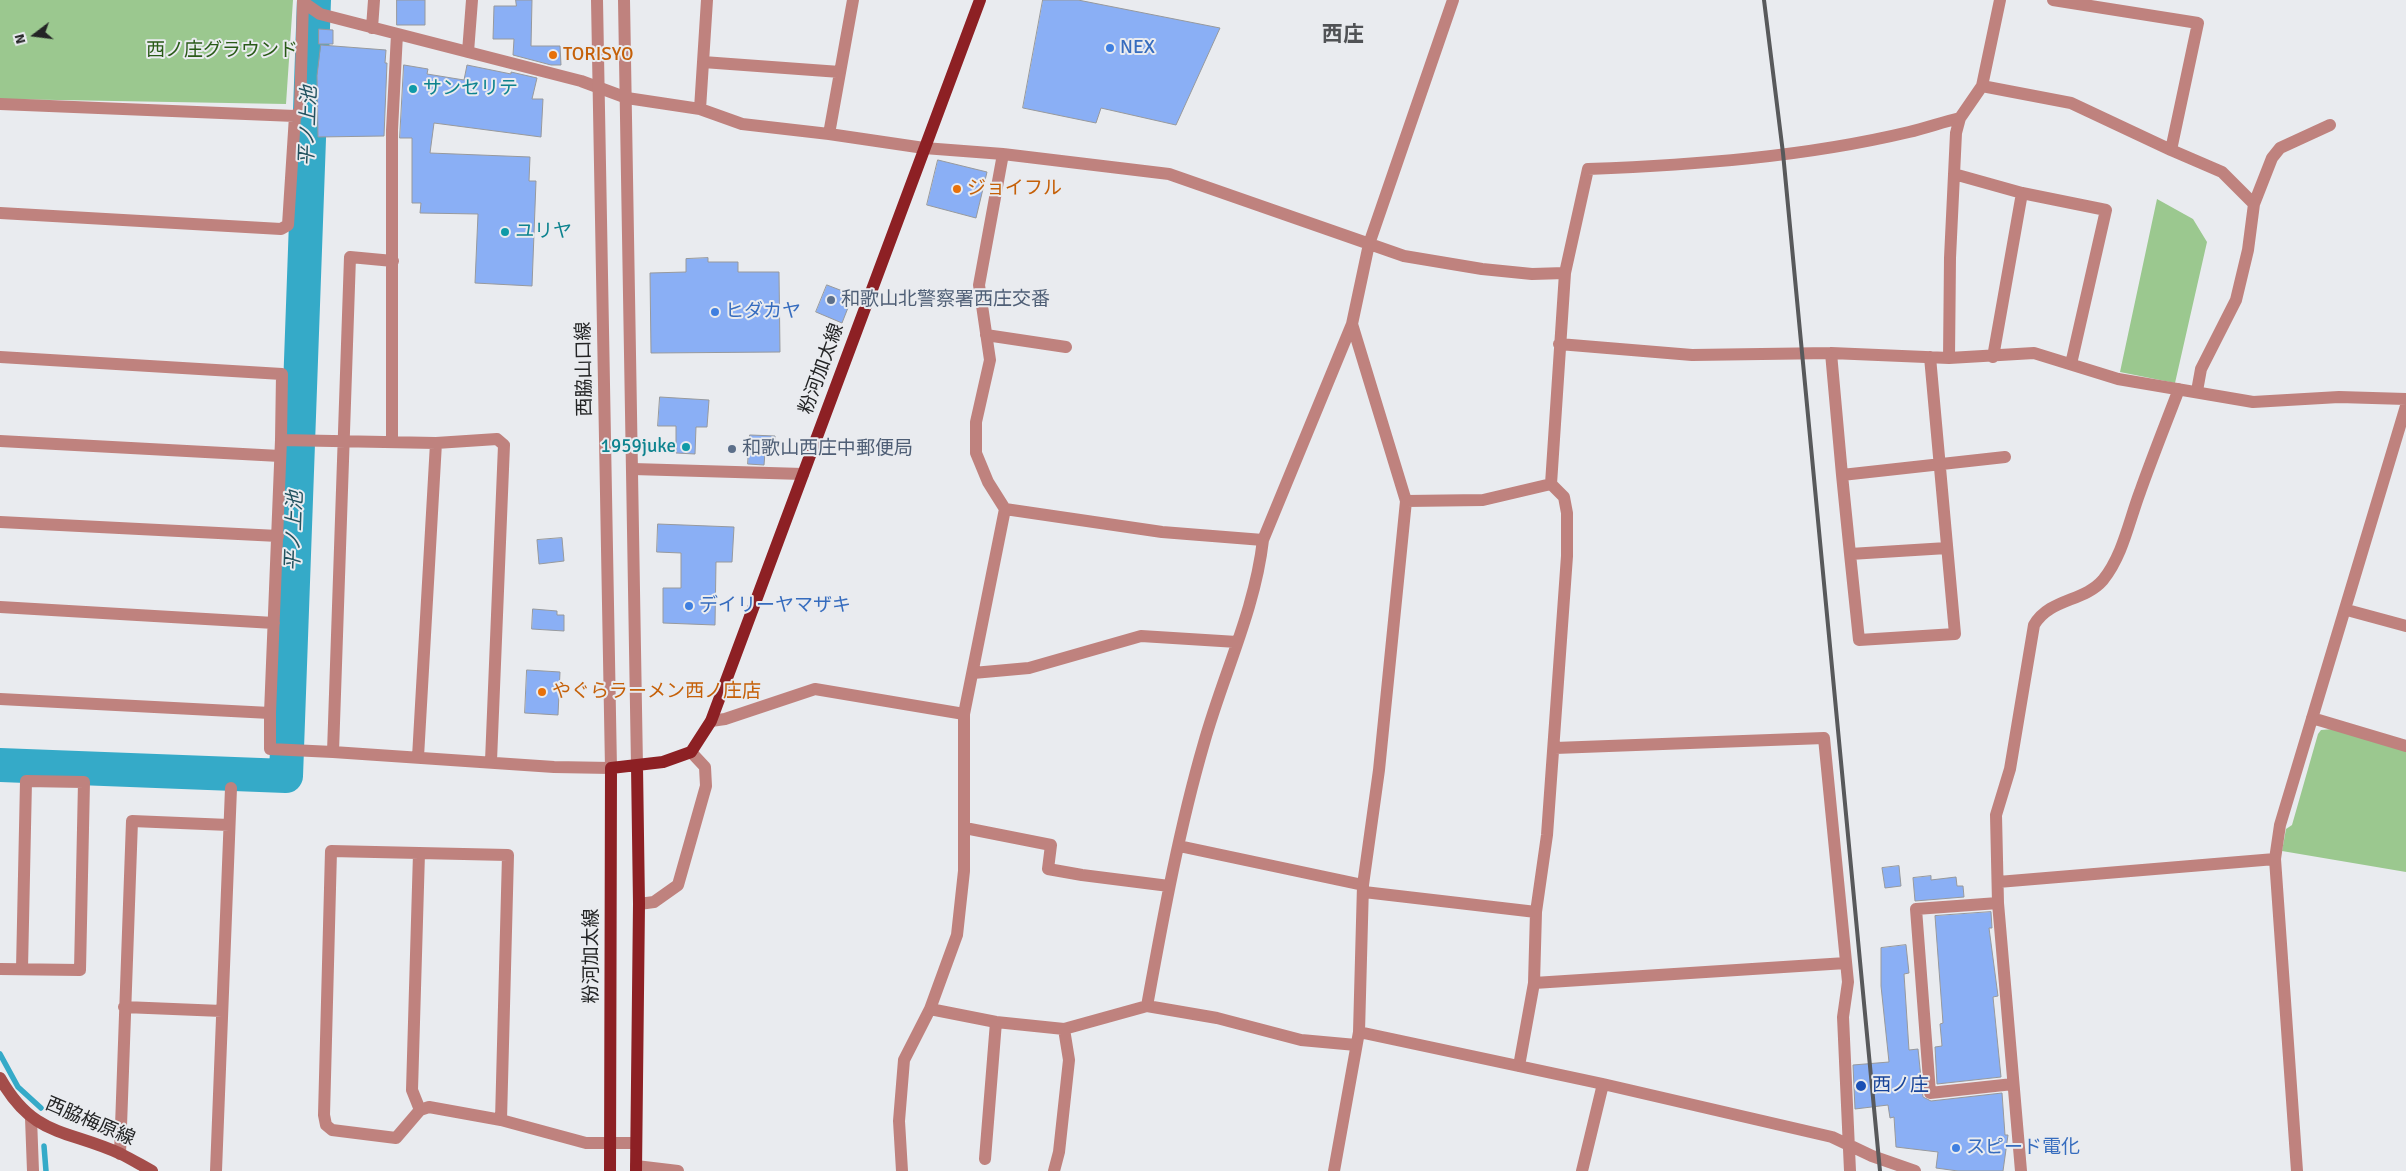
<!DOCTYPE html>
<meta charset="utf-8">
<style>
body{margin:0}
#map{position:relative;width:2406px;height:1171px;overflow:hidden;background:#e9ebef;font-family:Signika,sans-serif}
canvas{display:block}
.north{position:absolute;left:10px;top:10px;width:50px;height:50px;-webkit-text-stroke:4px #e9ebef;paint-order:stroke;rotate:255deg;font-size:14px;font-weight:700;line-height:20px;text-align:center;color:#232425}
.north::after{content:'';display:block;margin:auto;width:18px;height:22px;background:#232425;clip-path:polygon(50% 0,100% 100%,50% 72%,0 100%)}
</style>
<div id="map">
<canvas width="2406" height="1171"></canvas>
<div class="north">N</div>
</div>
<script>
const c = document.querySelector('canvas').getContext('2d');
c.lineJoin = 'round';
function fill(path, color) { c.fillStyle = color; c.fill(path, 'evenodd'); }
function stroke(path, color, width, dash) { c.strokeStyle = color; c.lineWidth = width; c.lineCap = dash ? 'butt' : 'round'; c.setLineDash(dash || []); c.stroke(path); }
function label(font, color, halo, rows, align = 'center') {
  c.font = font + ' Signika,"Noto Sans JP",sans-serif'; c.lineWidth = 4; c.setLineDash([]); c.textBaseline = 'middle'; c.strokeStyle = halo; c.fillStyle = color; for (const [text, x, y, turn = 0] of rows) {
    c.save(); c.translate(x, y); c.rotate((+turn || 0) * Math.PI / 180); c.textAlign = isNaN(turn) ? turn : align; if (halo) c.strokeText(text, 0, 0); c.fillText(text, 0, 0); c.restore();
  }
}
const green = new Path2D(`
 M 0,0 L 293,0 L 286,104 L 0,99 Z
 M 2157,199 L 2193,219 L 2207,242 L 2175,383 L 2120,372 Z
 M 2333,729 L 2406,751 L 2406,872 L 2282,851 L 2286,829 L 2292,825 L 2318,734 L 2321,730 Z`);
const stream = new Path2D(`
 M 0,1054 L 18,1087 L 41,1108
 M 44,1146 L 46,1171`);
const river = new Path2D(`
 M 0,765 L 286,776 L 314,0`);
const building = new Path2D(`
 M 397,0 L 425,0 L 425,25 L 397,25 Z
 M 516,0 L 532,0 L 531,46 L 560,46 L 561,65 L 551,65 L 513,55 L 514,39 L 493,39 L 494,6 L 516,6 Z
 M 1043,0 L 1078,0 L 1220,28 L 1176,125 L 1101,108 L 1096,123 L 1023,108 Z
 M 319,29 L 333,30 L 333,44 L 319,44 Z
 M 321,45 L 386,50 L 385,63 L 387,63 L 384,136 L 318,137 L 317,76 Z
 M 404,65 L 428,69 L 427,74 L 464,80 L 467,65 L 511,74 L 511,72 L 537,78 L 532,99 L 543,99 L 541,137 L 434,123 L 430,153 L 530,157 L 529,181 L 536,181 L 532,286 L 475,283 L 478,214 L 420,213 L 421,203 L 412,203 L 412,138 L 400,138 Z
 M 938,160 L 987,172 L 976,218 L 927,205 Z
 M 708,258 L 708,262 L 738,262 L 738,272 L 779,272 L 780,352 L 651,353 L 650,273 L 686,272 L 686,259 Z
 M 827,285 L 853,295 L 842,323 L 816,312 Z
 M 660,397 L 709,400 L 707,427 L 696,427 L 695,454 L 676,453 L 676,426 L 658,426 Z
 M 750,435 L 775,436 L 775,453 L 765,453 L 764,465 L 748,464 Z
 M 658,524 L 734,527 L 732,562 L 716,562 L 715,625 L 663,623 L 663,588 L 681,588 L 681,553 L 657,552 Z
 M 562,538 L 564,561 L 539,564 L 537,540 Z
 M 533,609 L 557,611 L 557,615 L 564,615 L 564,631 L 532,629 Z
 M 527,670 L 560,672 L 558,715 L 525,713 Z
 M 1899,866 L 1901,886 L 1885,888 L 1882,868 Z
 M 1931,876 L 1931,880 L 1956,877 L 1957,886 L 1963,886 L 1964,897 L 1915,901 L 1913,878 Z
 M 1991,912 L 1992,928 L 1989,928 L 1998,996 L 1993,997 L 2001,1077 L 1937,1084 L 1935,1047 L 1942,1046 L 1940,1024 L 1943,1023 L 1935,916 Z
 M 1906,945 L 1909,973 L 1904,974 L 1909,1050 L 1918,1049 L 1923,1097 L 1931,1101 L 2002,1093 L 2005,1135 L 2008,1135 L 2003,1171 L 1958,1171 L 1936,1168 L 1938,1152 L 1896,1147 L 1894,1117 L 1890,1118 L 1888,1105 L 1855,1109 L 1853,1065 L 1889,1062 L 1881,986 L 1881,948 Z`);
const minor = new Path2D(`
 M 707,0 L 700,109 L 742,124 L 829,134
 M 853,0 L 829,134 L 924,148 L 1003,154 L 1169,174 L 1404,256 L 1482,269 L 1532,274 L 1565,273
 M 303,2 L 320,14 L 581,81 L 627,98 L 700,109
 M 372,28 L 374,0
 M 468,52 L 472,0
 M 703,62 L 840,72
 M 1982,86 L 2071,103 L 2171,150 L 2198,23 L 2053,0
 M 0,104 L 295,116
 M 2171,150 L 2222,172 L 2254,204 L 2248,250 L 2236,300 L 2201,369 L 2197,391
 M 1954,174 L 2022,193 L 2106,210 L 2071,364
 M 2254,204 L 2272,158 L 2280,148 L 2330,125
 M 0,213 L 281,229 L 288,225 L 295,116 L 300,111 L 303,0
 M 393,261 L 350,257 L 333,752 L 554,767 L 611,768
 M 1352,324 L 1406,501 L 1483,500 L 1551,484
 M 986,335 L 1066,347
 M 1559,344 L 1692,355 L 1831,353 L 1949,358 L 2034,353 L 2118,379 L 2253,402 L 2339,397 L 2406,399
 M 1831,353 L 1842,475 L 2005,457
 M 0,357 L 282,374 L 281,440
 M 1993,357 L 2022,193
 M 1949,358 L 1950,258 L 1956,133 L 1960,118 L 1982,86 L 2000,0
 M 0,441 L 280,456
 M 392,442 L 392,130 L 397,34
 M 436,443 L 497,439 L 504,445 L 491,761
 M 633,469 L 803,474
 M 1842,475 L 1850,554 L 1947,548
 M 1005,509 L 1162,532 L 1263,540
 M 0,522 L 278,536
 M 1850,554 L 1859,640 L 1955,634 L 1930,357
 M 0,607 L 274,623
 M 2347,610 L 2406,626
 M 973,673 L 1029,668 L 1141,636 L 1237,642
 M 0,699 L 270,713
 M 2312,718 L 2406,746
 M 711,721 L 725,719 L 815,689 L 964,714
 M 1555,748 L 1824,738 L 1848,982 L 1843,1017 L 1850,1171
 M 333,752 L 270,749 L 270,713 L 281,440 L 436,443 L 418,757
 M 965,828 L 1051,845 L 1048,869 L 1082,875 L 1169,886
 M 1179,846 L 1363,885
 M 419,853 L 331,851 L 324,1115 L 326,1125 L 332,1130 L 396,1138 L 420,1110 L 429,1107 L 501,1120 L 586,1143 L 636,1143
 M 1998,882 L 2275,859
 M 1364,892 L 1536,912
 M 1998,903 L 1916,909 L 1930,1093 L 2013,1084
 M 639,904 L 654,902 L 678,885 L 706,786 L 705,767 L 691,752
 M 0,969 L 80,970 L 84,782 L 26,781 L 22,969
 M 1534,983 L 1846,963
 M 1147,1006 C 1163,918 1179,829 1204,743 C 1223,675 1255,610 1263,540 L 1352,324 L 1369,244 L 1453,0
 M 124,1007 L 222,1011
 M 930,1009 L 996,1022 L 1064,1029 L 1147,1006 L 1217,1018 L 1301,1040 L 1356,1045
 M 1359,1032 L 1603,1084 L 1832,1137 L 1872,1156 L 1915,1171
 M 1519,1066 L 1534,983 L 1536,912 L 1547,835 L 1567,556 L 1567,513 L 1564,497 L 1551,484 L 1565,273 L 1588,169 C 1694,165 1804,157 1909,132 C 1926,128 1943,122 1960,118
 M 420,1110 L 412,1090 L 419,853 L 508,855 L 501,1120
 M 31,1118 L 33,1171
 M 120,1154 L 132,821 L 229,825
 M 985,1159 L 996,1022
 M 636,1166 L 678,1171
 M 216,1171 L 231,788
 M 902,1171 L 899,1121 L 904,1060 L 930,1009 L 957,935 L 964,871 L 964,714 L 1005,509 L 988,482 L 976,453 L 976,422 L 990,360 L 979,285 L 1003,154
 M 1054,1171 L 1059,1152 L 1069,1060 L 1064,1029
 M 1334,1171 L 1359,1032 L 1363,885 L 1379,770 L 1406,501
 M 1582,1171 L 1603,1084
 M 2021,1171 L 1998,903 L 1996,815 L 2010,769 L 2034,625 C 2050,598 2084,602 2103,580 C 2123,555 2129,521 2140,492 C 2152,458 2166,423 2179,389
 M 2297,1171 L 2275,859 L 2280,825 L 2406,406`);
const tertiary = new Path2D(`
 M 597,0 L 611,768
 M 624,0 L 637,766`);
const secondary = new Path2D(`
 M 0,1078 C 34,1138 67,1129 121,1154 C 131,1159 141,1165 152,1171`);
const primary = new Path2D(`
 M 610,1171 L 611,768 L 663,762 L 691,752 L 711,721 L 980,0
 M 636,1171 L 639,904 L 637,766`);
const rail = new Path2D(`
 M 1764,0 L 1783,153 L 1880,1171`);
const markers = [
 [1110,48,5,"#3f7fe0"],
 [553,55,5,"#e8710a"],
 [413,89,5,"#0f9aa8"],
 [957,189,5,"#e8710a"],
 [505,232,5,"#0f9aa8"],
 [831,300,5,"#5c6f8a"],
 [715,312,5,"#3f7fe0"],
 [686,447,5,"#0f9aa8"],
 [732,449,5,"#5c6f8a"],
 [689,606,5,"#3f7fe0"],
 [542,692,5,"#e8710a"],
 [1861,1086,6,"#1a4fb4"],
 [1956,1148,5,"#3f7fe0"]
];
const shopNames = [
 ["NEX",1120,48],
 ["ヒダカヤ",725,312],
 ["デイリーヤマザキ",699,606],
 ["スピード電化",1966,1148]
];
const parkNames = [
 ["西ノ庄グラウンド",222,51]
];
const foodNames = [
 ["TORISYO",563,55],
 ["ジョイフル",967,189],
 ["やぐらラーメン西ノ庄店",552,692]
];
const cultureNames = [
 ["サンセリテ",423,89],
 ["ユリヤ",515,232],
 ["1959juke",676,447,"right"]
];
const serviceNames = [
 ["和歌山北警察署西庄交番",841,300],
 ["和歌山西庄中郵便局",742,449]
];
const streetNames = [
 ["西脇山口線",585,369,-91],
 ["粉河加太線",822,369,-70],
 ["粉河加太線",592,956,-90],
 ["西脇梅原線",90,1122,23]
];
const transitNames = [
 ["西ノ庄",1872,1086]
];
const waterNames = [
 ["平ノ上池",309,126,-88],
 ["平ノ上池",295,531,-88]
];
const quarterNames = [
 ["西庄",1343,35]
];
fill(green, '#9bc88f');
stroke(stream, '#35aac8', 5.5);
stroke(river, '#35aac8', 34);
fill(building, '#8aaff5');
stroke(building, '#97999c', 1);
stroke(minor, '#bf827e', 12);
stroke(tertiary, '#bf827e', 12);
stroke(secondary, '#a44d4a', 12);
stroke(primary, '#8d2024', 12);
stroke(rail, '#58595b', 4);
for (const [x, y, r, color] of markers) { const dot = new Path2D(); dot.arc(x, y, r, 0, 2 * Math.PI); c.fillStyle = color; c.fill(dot); stroke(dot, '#e9ebef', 2); }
label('19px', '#366cbe', '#e9ebef', shopNames, 'left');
label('19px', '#295a17', '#e9ebef', parkNames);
label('19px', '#c56008', '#e9ebef', foodNames, 'left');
label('19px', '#0d838f', '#e9ebef', cultureNames, 'left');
label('19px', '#4e5e75', '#e9ebef', serviceNames, 'left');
label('19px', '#232425', '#e9ebef', streetNames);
label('19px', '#164399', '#e9ebef', transitNames, 'left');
label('italic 20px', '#235360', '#e9ebef', waterNames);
label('bold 21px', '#505255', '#e9ebef', quarterNames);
</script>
